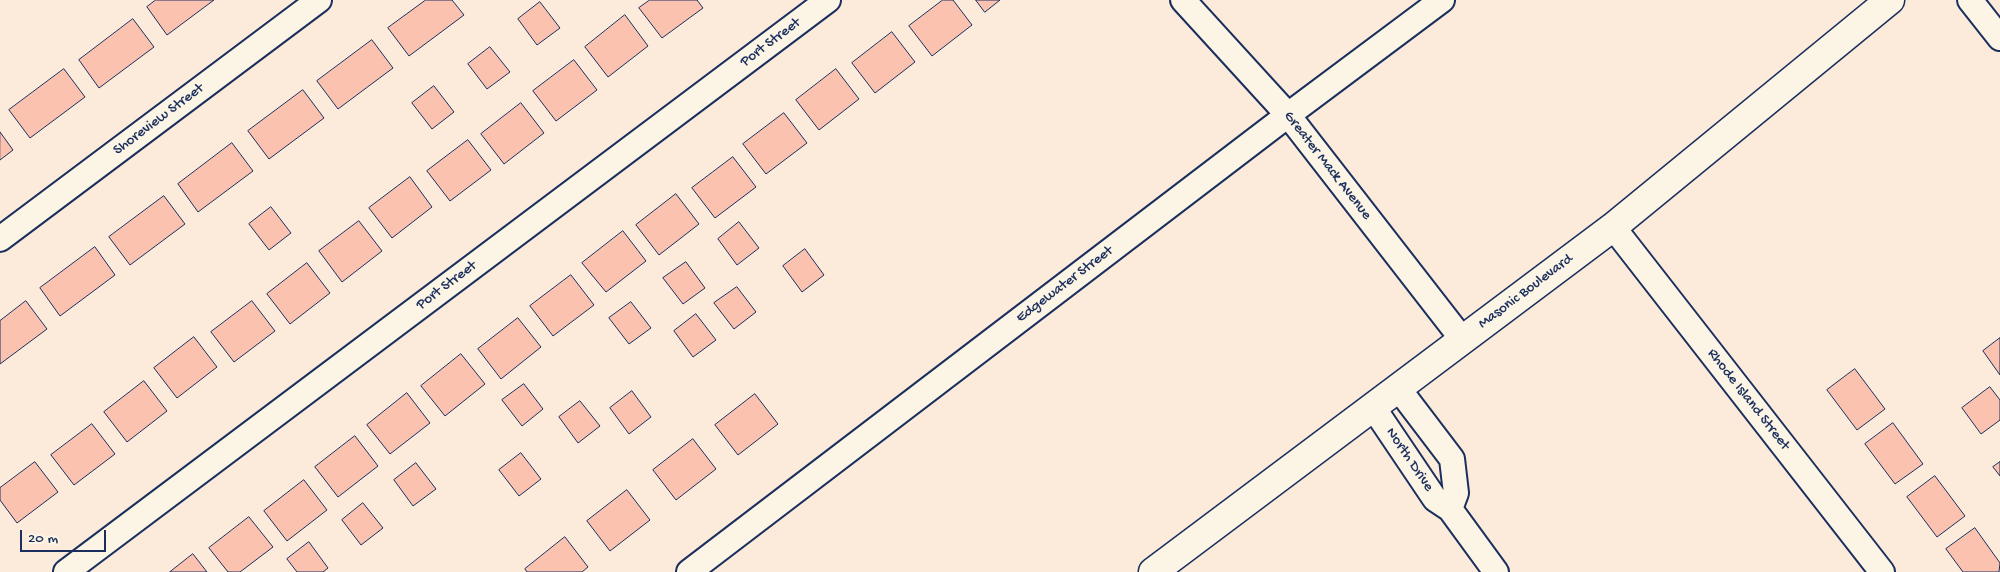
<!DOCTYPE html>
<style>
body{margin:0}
#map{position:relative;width:2000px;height:572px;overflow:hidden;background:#fcebda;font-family:"Gochi Hand",sans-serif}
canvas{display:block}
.scale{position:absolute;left:20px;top:530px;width:86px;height:22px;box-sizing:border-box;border:2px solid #1b2f5e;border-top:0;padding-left:6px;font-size:15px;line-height:18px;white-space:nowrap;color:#1b2f5e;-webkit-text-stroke:4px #fcf5e5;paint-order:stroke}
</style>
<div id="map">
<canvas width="2000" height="572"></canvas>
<div class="scale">20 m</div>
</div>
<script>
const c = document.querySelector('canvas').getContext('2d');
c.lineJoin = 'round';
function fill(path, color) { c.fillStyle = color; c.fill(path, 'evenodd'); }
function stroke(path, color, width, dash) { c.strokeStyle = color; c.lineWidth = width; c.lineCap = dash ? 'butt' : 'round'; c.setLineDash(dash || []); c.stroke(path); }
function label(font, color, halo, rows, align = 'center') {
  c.font = font + ' "Gochi Hand",sans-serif'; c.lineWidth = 5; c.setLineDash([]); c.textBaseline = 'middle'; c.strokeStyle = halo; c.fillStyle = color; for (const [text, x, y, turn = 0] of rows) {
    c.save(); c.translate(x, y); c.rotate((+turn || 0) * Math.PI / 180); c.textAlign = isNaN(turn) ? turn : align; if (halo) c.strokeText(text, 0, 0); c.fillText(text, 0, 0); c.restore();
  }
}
const building = new Path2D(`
 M 156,0 L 214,0 L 167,35 L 147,7 Z
 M 426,0 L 452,0 L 464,15 L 409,56 L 388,28 Z
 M 650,0 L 697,0 L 703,8 L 662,38 L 639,8 Z
 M 943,0 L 953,0 L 972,25 L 932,56 L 909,26 Z
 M 976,0 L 1000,0 L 985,12 Z
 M 540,2 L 560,28 L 537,45 L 518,19 Z
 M 625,15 L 648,46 L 608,77 L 585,47 Z
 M 133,19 L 154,47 L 99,88 L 79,60 Z
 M 892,32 L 915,62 L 875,93 L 852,63 Z
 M 372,40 L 393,68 L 338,109 L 317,81 Z
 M 490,47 L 510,72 L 487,89 L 468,64 Z
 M 574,60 L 597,90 L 556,121 L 533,91 Z
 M 64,69 L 85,97 L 30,138 L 9,110 Z
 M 836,69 L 859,99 L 819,130 L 796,100 Z
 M 434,86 L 454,112 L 432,129 L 412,103 Z
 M 303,90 L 324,118 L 269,159 L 248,131 Z
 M 521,103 L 544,133 L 504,164 L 481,134 Z
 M 784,113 L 807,143 L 766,174 L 743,144 Z
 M 0,132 L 13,150 L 0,160 Z
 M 468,140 L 491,170 L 450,201 L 427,171 Z
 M 232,143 L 253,171 L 198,212 L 178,184 Z
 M 733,157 L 756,187 L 715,218 L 692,188 Z
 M 410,177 L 432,207 L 392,238 L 369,208 Z
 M 676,194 L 699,224 L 659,255 L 636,225 Z
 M 164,196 L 185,224 L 130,265 L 109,237 Z
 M 271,207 L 291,233 L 269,250 L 249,224 Z
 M 359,221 L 382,251 L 342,282 L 319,251 Z
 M 739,222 L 759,248 L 737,265 L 718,239 Z
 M 623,231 L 646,261 L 606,292 L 582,263 Z
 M 95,247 L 115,275 L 60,316 L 40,288 Z
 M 805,249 L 824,275 L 802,292 L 783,266 Z
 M 686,262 L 705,288 L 683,304 L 663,278 Z
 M 307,263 L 330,293 L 290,324 L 267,294 Z
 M 571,275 L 594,305 L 553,336 L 530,306 Z
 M 737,287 L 756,312 L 734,329 L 714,303 Z
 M 26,301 L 47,329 L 0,364 L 0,321 Z
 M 252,301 L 275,331 L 234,362 L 211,332 Z
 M 631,302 L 651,328 L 629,344 L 609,318 Z
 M 696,314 L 716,340 L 693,357 L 674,331 Z
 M 518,318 L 541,347 L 501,379 L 478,349 Z
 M 194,337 L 217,367 L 177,398 L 154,368 Z
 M 2000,338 L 2000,375 L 1983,351 Z
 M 461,354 L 485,384 L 445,416 L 421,386 Z
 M 1855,369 L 1885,409 L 1857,430 L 1827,390 Z
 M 144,381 L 167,411 L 127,442 L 104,412 Z
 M 524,384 L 543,409 L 522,426 L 502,400 Z
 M 1990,387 L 2000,400 L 2000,420 L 1981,434 L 1962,408 Z
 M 632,391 L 651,417 L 629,434 L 610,408 Z
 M 407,393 L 430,423 L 390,454 L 367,425 Z
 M 755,394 L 778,424 L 738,455 L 715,425 Z
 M 580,401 L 600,426 L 578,443 L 559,417 Z
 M 1893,423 L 1923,464 L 1895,484 L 1865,444 Z
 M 92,424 L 115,454 L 74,485 L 51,455 Z
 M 355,436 L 378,466 L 338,497 L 315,467 Z
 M 693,439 L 716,469 L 676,500 L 653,470 Z
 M 521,453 L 541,479 L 519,496 L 499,470 Z
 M 35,462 L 58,492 L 17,523 L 0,500 L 0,488 Z
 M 2000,462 L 2000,476 L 1993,467 Z
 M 416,463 L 436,489 L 413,506 L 394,480 Z
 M 1935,476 L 1965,516 L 1937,537 L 1907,497 Z
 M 304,480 L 327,510 L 287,541 L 264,511 Z
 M 627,490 L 650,520 L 610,551 L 587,521 Z
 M 363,503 L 383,528 L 361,545 L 342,520 Z
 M 249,517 L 273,547 L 240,572 L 228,572 L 209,548 Z
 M 1975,528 L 2000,563 L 1999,572 L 1963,572 L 1946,549 Z
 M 565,537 L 588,567 L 582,572 L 527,572 L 525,569 Z
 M 309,542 L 328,568 L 323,572 L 297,572 L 287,559 Z
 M 193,554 L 207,572 L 170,572 Z`);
const street = new Path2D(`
 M 1183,0 L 1288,115 L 1462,339
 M 1970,0 L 2000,38
 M 1613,227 L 1882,572
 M 0,239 L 319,0
 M 1373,407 L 1435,499 L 1450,509 L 1456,493 L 1452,459 L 1398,388
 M 1450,509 L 1496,572
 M 66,572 L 828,0
 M 689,572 L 1288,115 L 1442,0`);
const secondary = new Path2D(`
 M 1153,572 L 1613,227 L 1890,0`);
const streetNames = [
 ["Port Street",771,43,-37],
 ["Shoreview Street",159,120,-37],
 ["Greater Mack Avenue",1327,166,52],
 ["Edgewater Street",1065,285,-37],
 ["Port Street",447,286,-37],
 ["Masonic Boulevard",1526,292,-37],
 ["Rhode Island Street",1748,400,52],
 ["North Drive",1409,460,56]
];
fill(building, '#fbc2b0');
stroke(building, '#1b2f5e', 1);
stroke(street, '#1b2f5e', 28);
stroke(secondary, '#1b2f5e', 31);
stroke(street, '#fcf5e5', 24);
stroke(secondary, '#fcf5e5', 28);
label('15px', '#1b2f5e', '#fcf5e5', streetNames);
</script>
